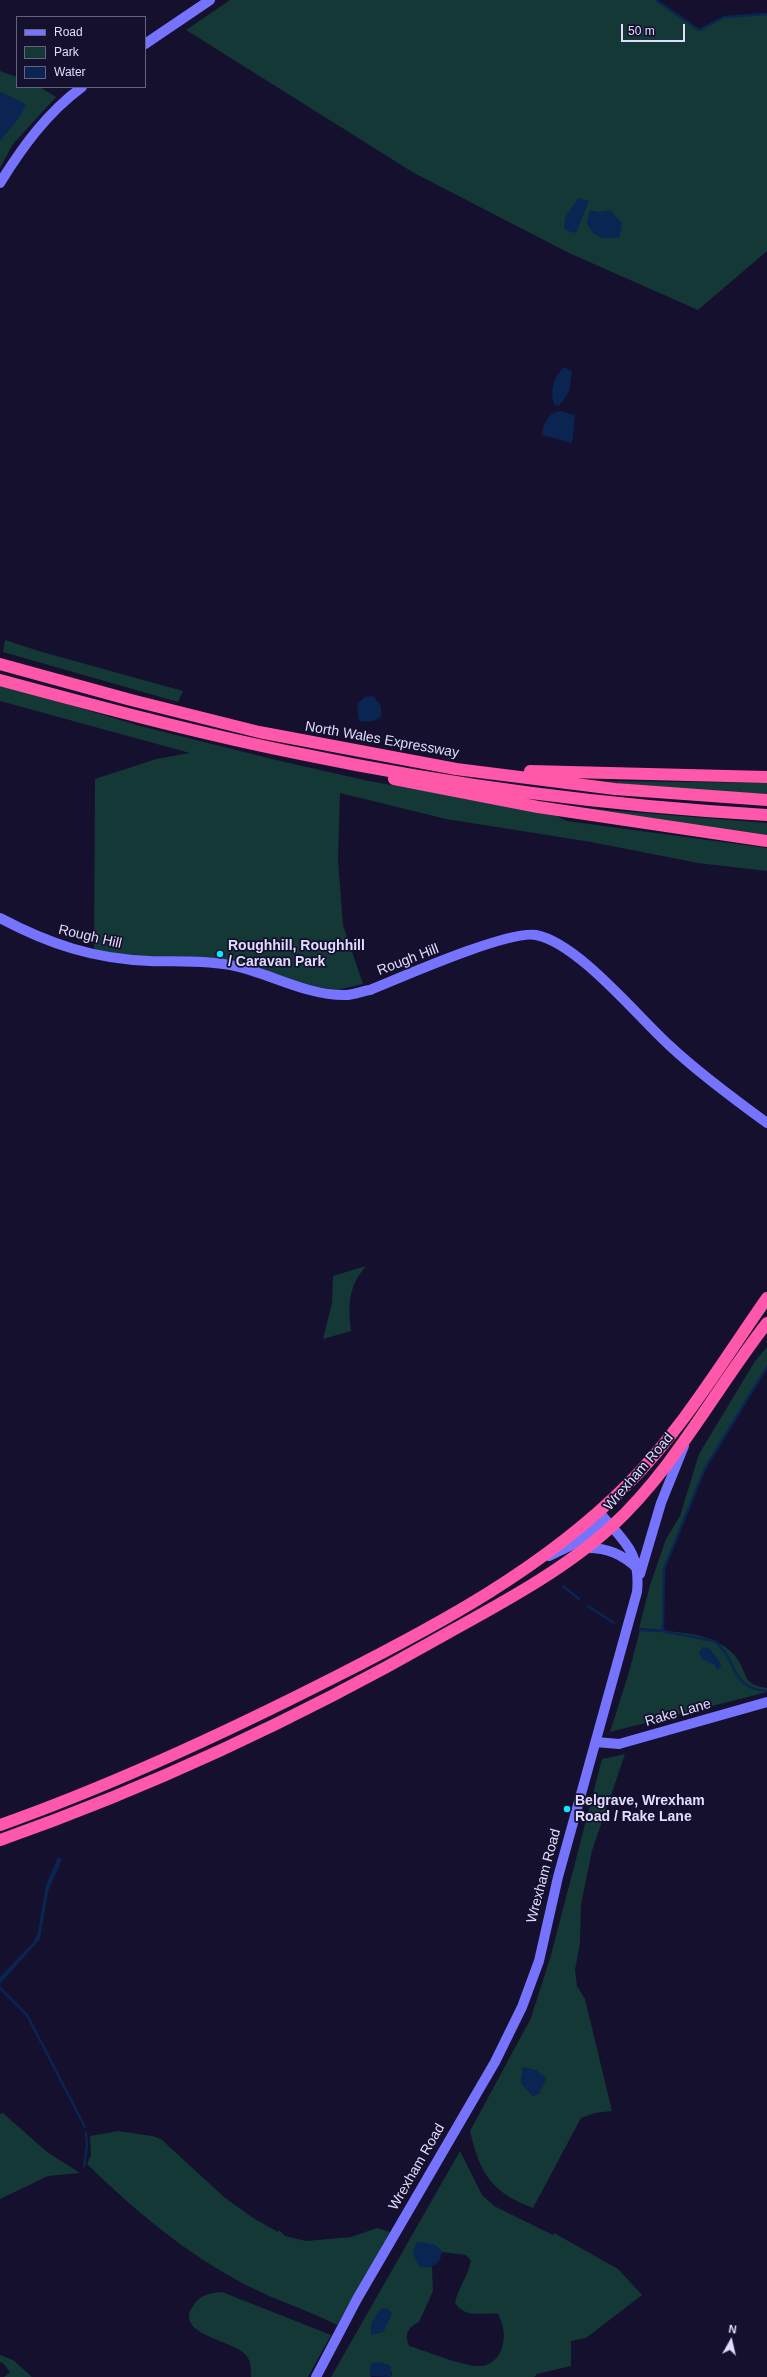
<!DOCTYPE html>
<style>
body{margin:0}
#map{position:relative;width:767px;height:2377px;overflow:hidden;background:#15102d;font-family:Arial,sans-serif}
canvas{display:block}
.legend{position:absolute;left:16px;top:16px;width:130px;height:72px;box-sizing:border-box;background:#15102d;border:1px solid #666281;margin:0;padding:5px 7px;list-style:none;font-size:12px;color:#e0dcff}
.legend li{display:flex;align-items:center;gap:8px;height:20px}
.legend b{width:20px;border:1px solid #666281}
.north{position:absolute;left:711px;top:2321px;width:40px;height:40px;-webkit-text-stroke:3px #15102d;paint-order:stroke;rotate:8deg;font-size:11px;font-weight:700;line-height:16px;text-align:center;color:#e0dcff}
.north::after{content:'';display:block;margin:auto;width:14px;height:18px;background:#e0dcff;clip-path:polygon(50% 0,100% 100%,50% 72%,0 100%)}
.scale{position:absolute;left:621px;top:24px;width:64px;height:18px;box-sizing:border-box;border:2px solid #e0dcff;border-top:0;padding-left:5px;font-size:12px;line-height:14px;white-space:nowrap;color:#e0dcff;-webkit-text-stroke:3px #15102d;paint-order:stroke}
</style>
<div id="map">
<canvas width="767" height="2377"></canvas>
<ul class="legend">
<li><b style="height:5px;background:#7673ff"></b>Road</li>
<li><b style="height:11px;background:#133836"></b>Park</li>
<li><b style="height:11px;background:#0a2552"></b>Water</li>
</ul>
<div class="north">N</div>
<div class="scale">50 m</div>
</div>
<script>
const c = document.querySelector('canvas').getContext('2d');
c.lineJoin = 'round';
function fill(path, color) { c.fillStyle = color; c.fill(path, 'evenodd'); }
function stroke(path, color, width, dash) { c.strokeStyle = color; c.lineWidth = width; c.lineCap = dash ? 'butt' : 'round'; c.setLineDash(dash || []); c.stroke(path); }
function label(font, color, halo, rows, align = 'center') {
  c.font = font + ' Arial,sans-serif'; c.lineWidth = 3.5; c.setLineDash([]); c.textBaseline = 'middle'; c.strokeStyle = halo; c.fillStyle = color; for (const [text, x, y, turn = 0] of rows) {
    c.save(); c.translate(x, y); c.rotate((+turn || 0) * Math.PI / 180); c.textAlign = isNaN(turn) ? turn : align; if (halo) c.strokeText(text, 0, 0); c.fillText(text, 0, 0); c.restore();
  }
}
const green = new Path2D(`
 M 230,0 L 656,0 L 699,30 L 724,17 L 767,14 L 767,251 L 698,310 L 569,253 L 414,173 L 186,30 Z
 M 0,71 L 17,77 L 17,87 L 40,87 L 56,97 L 13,144 L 0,168 Z
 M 5,640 L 42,652 L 183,691 L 178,702 L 3,652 Z
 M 0,684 L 140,726 L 276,760 L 369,781 L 550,813 L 567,821 L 767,848 L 767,871 L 698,863 L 591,842 L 446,819 L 340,793 L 338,860 L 343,925 L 363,984 L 337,990 L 313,986 L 234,961 L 205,957 L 133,956 L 94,950 L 95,779 L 156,759 L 190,753 L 0,701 Z
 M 602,781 L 767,783 L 767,794 L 669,789 Z
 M 569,807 L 767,823 L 767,836 Z
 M 366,1266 C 348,1287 348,1305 351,1331 L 323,1339 L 332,1303 L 333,1276 Z
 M 767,1347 L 767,1367 L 705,1468 L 664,1569 L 664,1630 L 639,1628 L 650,1585 L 666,1539 L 680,1516 L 699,1454 L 755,1361 Z
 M 640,1630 C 669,1631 715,1631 735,1656 C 749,1673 740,1684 767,1688 L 767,1692 L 610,1732 L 629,1672 Z
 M 625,1754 L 592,1851 L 581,1904 L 580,1943 L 575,1970 L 577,1986 L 585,1999 L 612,2111 L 595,2113 L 581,2118 L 533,2208 C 492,2192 480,2175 470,2131 L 531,2018 L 551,1955 L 602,1759 ZM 523,2067 L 546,2078 L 539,2093 L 533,2096 L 521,2083 Z
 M 3,2113 L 47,2152 L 80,2173 L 48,2176 L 0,2199 L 0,2114 Z
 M 118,2131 L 152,2136 L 161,2139 L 224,2197 L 253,2218 L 278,2232 L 279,2230 L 285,2236 L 306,2241 L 351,2237 L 377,2228 L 390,2232 L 337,2325 C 308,2310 277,2301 248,2286 C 188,2255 135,2211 87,2164 L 91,2155 L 90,2136 Z
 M 460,2151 L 482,2195 L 494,2206 L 553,2235 L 554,2233 L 618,2269 L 642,2295 L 586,2338 L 571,2341 L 571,2366 L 537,2374 L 534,2377 L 391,2377 L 392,2372 L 371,2363 L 371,2377 L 331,2377 ZM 435,2245 L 442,2252 L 466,2255 L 471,2261 C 468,2276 458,2288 455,2303 C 466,2319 481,2312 498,2314 C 504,2326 506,2337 501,2350 C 499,2358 489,2366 481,2366 C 463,2367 427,2351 409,2346 C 404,2334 408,2327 419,2322 L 433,2291 L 432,2267 L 420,2267 Z
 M 222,2292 L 331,2335 L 308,2377 L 251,2377 C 251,2369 251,2360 245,2354 C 232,2340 173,2334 193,2306 C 200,2295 209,2293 222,2292 Z
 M 0,2355 L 13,2360 L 32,2377 L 4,2377 L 10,2372 L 4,2364 L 0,2362 Z`);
const water = new Path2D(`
 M 0,92 L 26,104 L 19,118 L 0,141 Z
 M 578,198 L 589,201 L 576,233 L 568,231 L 564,228 L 565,218 Z
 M 590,210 L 599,212 L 610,210 L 622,223 L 620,237 C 604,240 593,239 587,222 Z
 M 564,367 L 572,371 L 569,392 L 559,406 L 554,405 C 550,390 553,378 564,367 Z
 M 560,411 L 575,415 L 572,443 L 542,435 C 543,423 548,413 560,411 Z
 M 373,696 L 381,706 L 381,716 C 374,723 368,722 359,721 L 357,704 L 365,697 Z
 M 703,1647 L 709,1648 L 720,1662 L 721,1667 L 717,1670 L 715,1665 L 702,1659 L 699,1653 Z
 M 58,1857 L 62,1859 L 48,1892 L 40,1939 L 0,1984 L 0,1977 L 33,1943 L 38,1932 L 46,1885 Z
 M 523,2067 L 536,2070 L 546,2078 L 539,2094 L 533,2096 L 521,2083 Z
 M 422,2242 L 435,2245 L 442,2252 C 440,2265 433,2268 420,2267 L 413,2254 L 416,2243 Z
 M 381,2308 L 388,2309 L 392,2313 C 391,2321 385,2324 384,2332 L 371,2335 L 371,2324 Z
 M 380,2362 L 391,2366 L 391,2377 L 370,2376 L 371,2363 Z`);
const stream = new Path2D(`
 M 656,0 L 699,30 L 724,17 L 767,14
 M 563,1586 L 579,1599
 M 588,1606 L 614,1623
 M 640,1630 L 663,1631 L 714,1641 C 738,1658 729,1689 767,1691
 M 663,1631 L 664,1569 L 705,1468 L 767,1367
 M 0,1988 L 27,2015 L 85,2127
 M 84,2166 L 87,2145 L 86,2133`);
const secondary = new Path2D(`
 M 145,44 L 210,0
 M 0,183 C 23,146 47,113 82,87
 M 0,918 C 49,944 94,959 150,961 C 178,962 207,960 235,966 C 271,974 308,996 346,995 C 354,995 362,991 370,990 C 402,977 508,930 536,935 C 578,943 637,1016 670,1046 C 700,1074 734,1099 767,1123
 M 587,1548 C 608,1548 622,1554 638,1569
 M 549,1556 L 572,1545 L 606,1520
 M 640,1574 L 661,1503 L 684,1446
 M 596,1742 L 619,1744 L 767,1702
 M 316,2377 L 357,2299 L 495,2062 L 522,2007 L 539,1961 L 558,1877 L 637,1592 C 641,1551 623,1541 599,1512`);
const highway = new Path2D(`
 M 0,664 L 131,700 L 259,732 L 456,769 L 615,789 L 767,800
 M 0,680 C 100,707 200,734 301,754 C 454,786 611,806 767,815
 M 530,771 L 767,777
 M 394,779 L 538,807 L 767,841
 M 0,1825 C 116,1784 227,1732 337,1676 C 440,1624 544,1568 627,1485 C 682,1430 722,1362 767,1298
 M 0,1840 C 154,1786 302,1716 444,1635 C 500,1604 564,1570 611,1527 C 675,1468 714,1391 767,1323`);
const markers = [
 [220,954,4,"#08e8ff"],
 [567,1809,4,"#08e8ff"]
];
const streetNames = [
 ["North Wales Expressway",382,740,10],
 ["Rough Hill",90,937,13],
 ["Rough Hill",408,960,-21],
 ["Wrexham Road",639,1472,-49],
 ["Rake Lane",678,1713,-16],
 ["Wrexham Road",544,1876,-75],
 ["Wrexham Road",417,2167,-60]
];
const poiNames = [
 ["Roughhill, Roughhill",228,946],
 ["/ Caravan Park",228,962],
 ["Belgrave, Wrexham",575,1801],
 ["Road / Rake Lane",575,1817]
];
fill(green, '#133836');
fill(water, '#0a2552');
stroke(stream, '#0a2552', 2.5);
stroke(secondary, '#7673ff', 10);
stroke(highway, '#ff57a9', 12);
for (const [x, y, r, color] of markers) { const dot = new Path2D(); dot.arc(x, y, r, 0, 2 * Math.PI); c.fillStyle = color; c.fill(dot); stroke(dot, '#15102d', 1.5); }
label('14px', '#e0dcff', '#15102d', streetNames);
label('bold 14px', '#e0dcff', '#15102d', poiNames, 'left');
</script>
